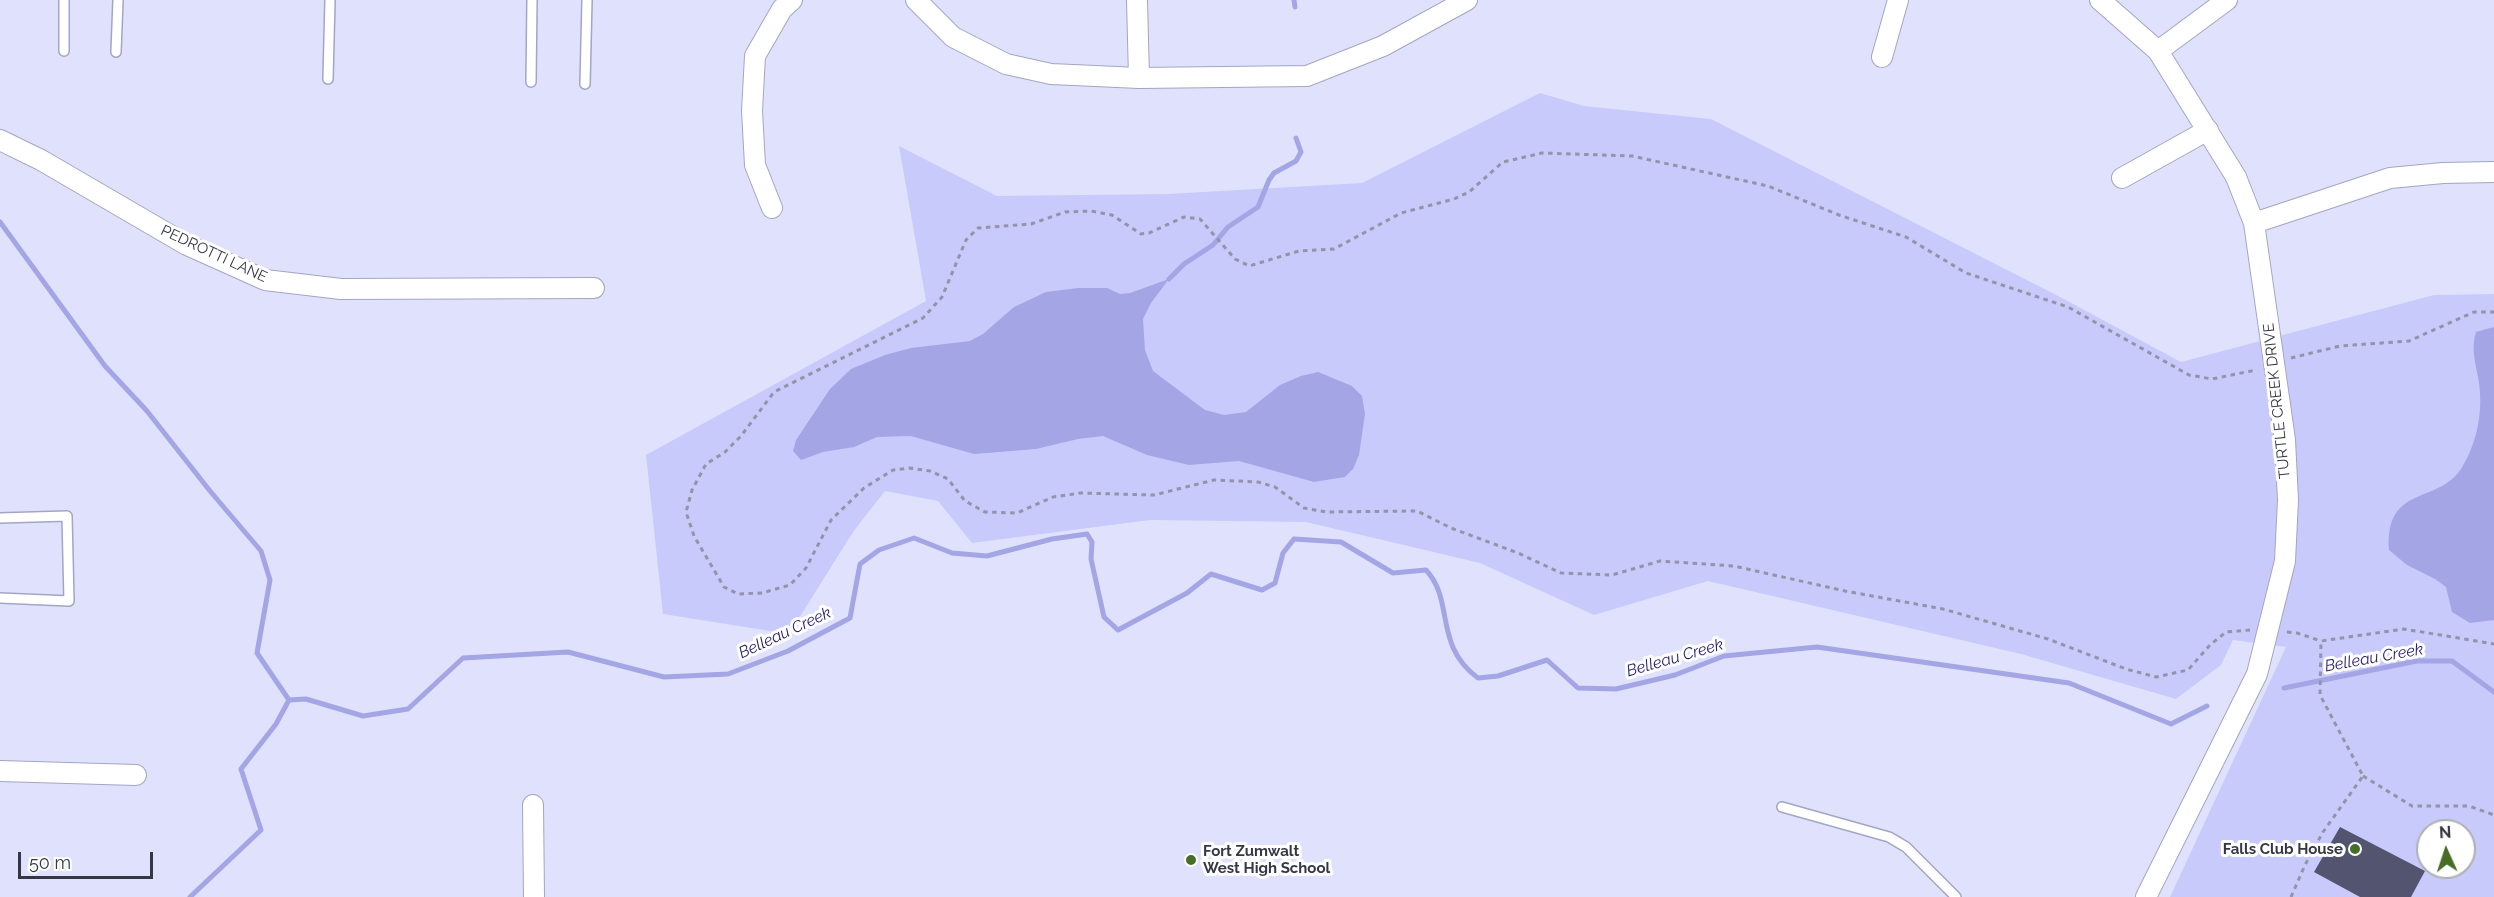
<!DOCTYPE html>
<style>
body{margin:0}
#map{position:relative;width:2494px;height:897px;overflow:hidden;background:#e0e2fd;font-family:Raleway,sans-serif}
canvas{display:block}
.north{position:absolute;left:2416px;top:819px;width:60px;height:60px;box-sizing:border-box;background:#fff;border:2px solid #afafb4;border-radius:50%;rotate:357deg;font-size:16px;font-weight:700;line-height:24px;text-align:center;color:#363744}
.north::after{content:'';display:block;margin:auto;width:21px;height:27px;background:#486d27;clip-path:polygon(50% 0,100% 100%,50% 72%,0 100%)}
.scale{position:absolute;left:18px;top:852px;width:135px;height:27px;box-sizing:border-box;border:3px solid #363744;border-top:0;padding-left:8px;font-size:18px;line-height:21px;white-space:nowrap;color:#363744;-webkit-text-stroke:4px #fff;paint-order:stroke}
</style>
<div id="map">
<canvas width="2494" height="897"></canvas>
<div class="north">N</div>
<div class="scale">50 m</div>
</div>
<script>
const c = document.querySelector('canvas').getContext('2d');
c.lineJoin = 'round';
function fill(path, color) { c.fillStyle = color; c.fill(path, 'evenodd'); }
function stroke(path, color, width, dash) { c.strokeStyle = color; c.lineWidth = width; c.lineCap = dash ? 'butt' : 'round'; c.setLineDash(dash || []); c.stroke(path); }
function label(font, color, halo, rows, align = 'center') {
  c.font = font + ' Raleway,sans-serif'; c.lineWidth = 6; c.setLineDash([]); c.textBaseline = 'middle'; c.strokeStyle = halo; c.fillStyle = color; for (const [text, x, y, turn = 0] of rows) {
    c.save(); c.translate(x, y); c.rotate((+turn || 0) * Math.PI / 180); c.textAlign = isNaN(turn) ? turn : align; if (halo) c.strokeText(text, 0, 0); c.fillText(text, 0, 0); c.restore();
  }
}
const green = new Path2D(`
 M 1540,93 L 1584,106 L 1711,119 L 2062,298 L 2181,362 L 2434,295 L 2494,294 L 2494,897 L 2170,897 L 2286,647 L 2233,640 L 2221,665 L 2176,699 L 2021,654 L 1708,581 L 1594,615 L 1480,563 L 1306,522 L 1150,520 L 972,543 L 938,501 L 885,491 L 853,532 L 789,634 L 663,614 L 646,455 L 926,301 L 899,146 L 997,196 L 1168,194 L 1362,183 ZM 2428,831 L 2464,831 L 2464,867 L 2428,867 Z`);
const water = new Path2D(`
 M 1169,279 L 1151,303 L 1143,319 L 1145,350 L 1153,371 L 1205,410 L 1224,415 L 1246,412 L 1280,385 L 1301,376 L 1318,372 L 1352,386 L 1362,396 L 1365,414 L 1359,455 L 1353,469 L 1345,477 L 1314,482 L 1239,461 L 1189,465 L 1147,455 L 1103,436 L 1078,439 L 1036,449 L 974,454 L 911,436 L 877,437 L 854,447 L 823,452 L 801,460 L 793,451 L 796,440 L 830,389 L 851,369 L 885,355 L 911,348 L 970,341 L 983,334 L 1014,307 L 1046,292 L 1078,288 L 1107,288 L 1120,294 L 1130,293 Z
 M 2494,327 L 2494,620 L 2470,623 L 2452,612 L 2446,587 L 2435,579 L 2407,565 L 2389,550 C 2385,484 2437,505 2461,469 C 2478,442 2484,408 2478,377 C 2475,361 2471,348 2476,332 Z`);
const stream = new Path2D(`
 M 1294,0 L 1295,7
 M 0,222 L 105,366 L 147,411 L 210,491 L 261,551 L 270,580 L 257,653 L 289,700
 M 1169,279 L 1184,264 L 1213,245 L 1228,227 L 1258,207 L 1269,180 L 1274,173 L 1296,161 L 1301,152 L 1296,138
 M 2284,688 L 2417,661 L 2452,661 L 2494,692
 M 289,700 L 306,699 L 363,716 L 408,709 L 463,658 L 568,652 L 664,677 L 728,674 L 788,651 L 850,618 L 860,564 L 879,550 L 914,538 L 952,553 L 987,556 L 1052,539 L 1087,534 L 1092,542 L 1091,559 L 1104,617 L 1118,630 L 1187,593 L 1211,574 L 1262,590 L 1275,583 L 1283,553 L 1294,539 L 1341,542 L 1393,573 L 1426,570 C 1455,601 1433,645 1478,678 L 1498,676 L 1547,660 L 1578,688 L 1616,689 L 1675,675 L 1724,656 L 1817,647 L 2069,683 L 2171,724 L 2207,706
 M 190,897 L 261,830 L 241,769 L 276,724 L 289,700`);
const building = new Path2D(`
 M 2340,827 L 2425,871 L 2411,897 L 2360,897 L 2314,872 Z`);
const path = new Path2D(`
 M 2291,358 L 2340,346 L 2409,341 L 2474,312 L 2494,312
 M 2250,630 L 2226,632 L 2210,645 L 2188,670 L 2156,677 L 2126,669 L 2048,639 L 1943,609 L 1845,591 L 1734,566 L 1660,561 L 1612,575 L 1561,573 L 1518,553 L 1451,528 L 1417,511 L 1326,512 L 1304,508 L 1275,487 L 1258,482 L 1214,480 L 1154,495 L 1081,493 L 1053,497 L 1017,513 L 985,512 L 965,501 L 948,479 L 930,471 L 910,468 L 893,470 L 864,488 L 831,520 L 806,568 L 790,585 L 762,593 L 738,594 L 724,587 L 694,536 L 686,512 L 692,490 L 706,464 L 725,452 L 741,436 L 774,392 L 923,318 L 942,297 L 966,240 L 978,228 L 1031,224 L 1065,212 L 1091,211 L 1112,215 L 1141,234 L 1149,233 L 1184,217 L 1200,219 L 1235,259 L 1249,266 L 1299,251 L 1334,249 L 1401,213 L 1454,199 L 1469,192 L 1503,162 L 1542,153 L 1632,156 L 1768,186 L 1839,215 L 1906,237 L 1966,273 L 2068,307 L 2189,375 L 2212,379 L 2256,370
 M 2287,632 L 2297,633 L 2321,641
 M 2363,776 L 2412,806 L 2469,806 L 2494,815
 M 2291,897 L 2305,865 L 2323,832 L 2363,776 L 2320,695 L 2321,641 L 2404,629 L 2494,644`);
const service = new Path2D(`
 M 64,0 L 64,51
 M 116,52 L 118,0
 M 328,79 L 330,0
 M 531,82 L 532,0
 M 585,84 L 587,0
 M 0,518 L 67,516 L 69,601 L 0,598
 M 1782,807 L 1889,837 L 1906,847 L 1956,897`);
const minor = new Path2D(`
 M 916,0 L 953,37 L 1006,64 L 1051,74 L 1139,78 L 1307,76 L 1383,46 L 1467,0
 M 1137,0 L 1139,78
 M 2100,0 L 2158,51 L 2236,177 L 2254,223 L 2285,440 L 2288,500 L 2285,561 L 2257,674 L 2146,897
 M 2158,51 L 2227,0
 M 1882,57 L 1898,0
 M 0,140 L 41,160 L 187,245 L 265,280 L 341,289 L 594,288
 M 2122,178 L 2208,130
 M 772,208 L 755,165 L 752,111 L 755,56 L 782,9 L 792,0
 M 2254,223 L 2390,178 L 2443,173 L 2494,172
 M 0,771 L 136,775
 M 533,805 L 534,897`);
const markers = [
 [2355,849,6,"#486d27"],
 [1191,860,6,"#486d27"]
];
const streetNames = [
 ["PEDROTTI LANE",214,254,25],
 ["TURTLE CREEK DRIVE",2277,401,-96]
];
const poiNames = [
 ["Falls Club House",2343,849],
 ["Fort Zumwalt",1203,851,"left"],
 ["West High School",1203,868,"left"]
];
const waterNames = [
 ["Belleau Creek",785,633,-25],
 ["Belleau Creek",1675,658,-16],
 ["Belleau Creek",2374,658,-10]
];
fill(green, '#c8cafc');
fill(water, '#a4a5e5');
stroke(stream, '#a4a5e5', 5);
fill(building, '#535470');
stroke(service, '#a3a5c5', 12);
stroke(minor, '#a3a5c5', 22);
stroke(path, '#9294a8', 3, [4.5, 4.5]);
stroke(service, '#fff', 9);
stroke(minor, '#fff', 20);
for (const [x, y, r, color] of markers) { const dot = new Path2D(); dot.arc(x, y, r, 0, 2 * Math.PI); c.fillStyle = color; c.fill(dot); stroke(dot, '#fff', 2); }
label('15px', '#363744', '#fff', streetNames);
label('bold 15px', '#363744', '#fff', poiNames, 'right');
label('italic 16px', '#2a2069', '#fff', waterNames);
</script>
